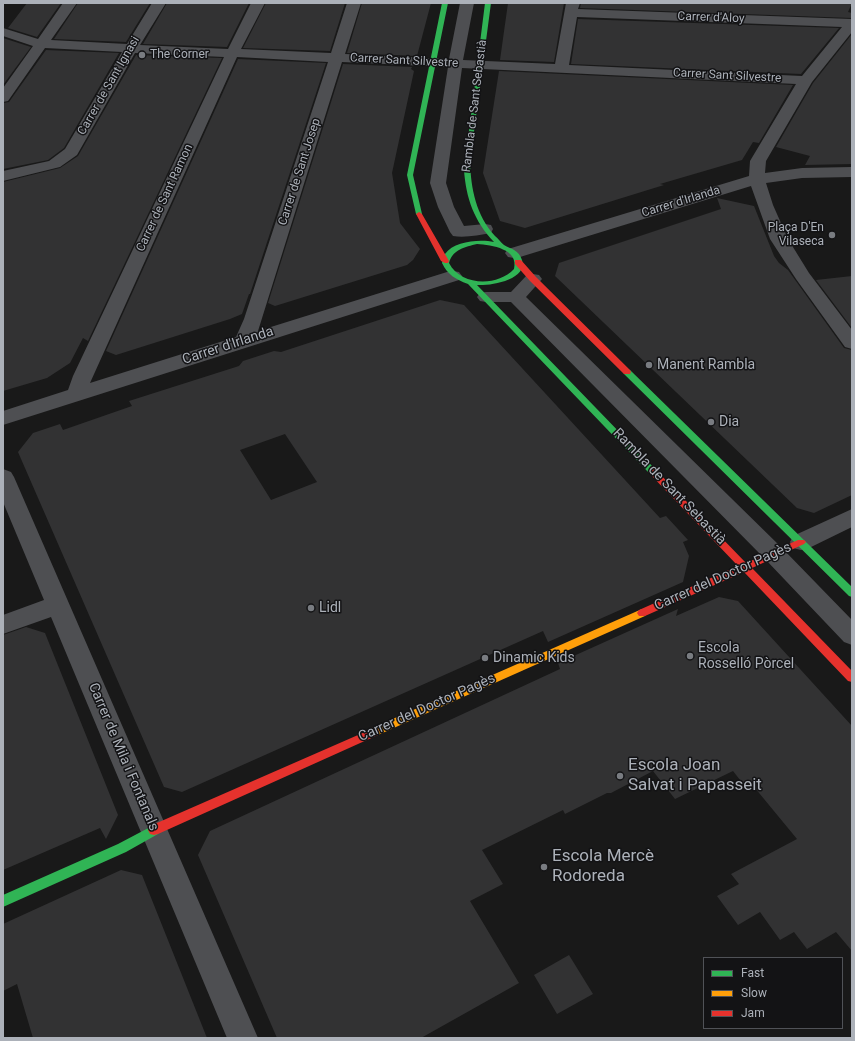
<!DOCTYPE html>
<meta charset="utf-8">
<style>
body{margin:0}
#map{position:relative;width:855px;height:1041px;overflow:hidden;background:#191919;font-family:Roboto,sans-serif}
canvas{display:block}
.frame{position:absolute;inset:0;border:4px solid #acb1b9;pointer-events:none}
.legend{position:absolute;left:703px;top:957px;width:140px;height:72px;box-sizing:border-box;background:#131315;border:1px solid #505257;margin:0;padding:5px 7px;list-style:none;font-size:12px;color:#acb1b9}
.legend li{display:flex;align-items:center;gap:8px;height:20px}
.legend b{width:20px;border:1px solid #505257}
</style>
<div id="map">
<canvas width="855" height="1041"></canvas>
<div class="frame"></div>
<ul class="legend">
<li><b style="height:5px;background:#30b455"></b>Fast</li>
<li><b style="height:5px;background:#ff9f0a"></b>Slow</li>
<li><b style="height:5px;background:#e5322d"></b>Jam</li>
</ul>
</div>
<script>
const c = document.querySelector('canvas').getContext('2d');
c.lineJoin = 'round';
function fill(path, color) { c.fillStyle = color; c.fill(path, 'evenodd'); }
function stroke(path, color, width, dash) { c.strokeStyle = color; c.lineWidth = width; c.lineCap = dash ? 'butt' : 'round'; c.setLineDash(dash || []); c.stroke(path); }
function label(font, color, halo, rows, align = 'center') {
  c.font = font + ' Roboto,sans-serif'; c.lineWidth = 3; c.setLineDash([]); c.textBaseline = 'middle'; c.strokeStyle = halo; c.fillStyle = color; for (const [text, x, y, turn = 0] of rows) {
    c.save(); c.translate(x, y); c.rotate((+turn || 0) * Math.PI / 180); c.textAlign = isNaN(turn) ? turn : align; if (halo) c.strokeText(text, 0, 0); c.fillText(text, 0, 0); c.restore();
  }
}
const building = new Path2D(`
 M 27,3 L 61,3 L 37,37 L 8,28 Z
 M 78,3 L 150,3 L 126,42 L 54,39 Z
 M 167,3 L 249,3 L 227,47 L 143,44 Z
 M 266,3 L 345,3 L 330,51 L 243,48 Z
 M 362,3 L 431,3 L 417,56 L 347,53 Z
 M 508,3 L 564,3 L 554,62 L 500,60 Z
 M 581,3 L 852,3 L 848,12 L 852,13 L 852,18 L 580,8 Z
 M 578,19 L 839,28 L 801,74 L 571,64 Z
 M 852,34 L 852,164 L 805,165 L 810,156 L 776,147 L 813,83 Z
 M 3,38 L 31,47 L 3,85 Z
 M 46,50 L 119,53 L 64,148 L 48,160 L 3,169 L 3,103 L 9,102 Z
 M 136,55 L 222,58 L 88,341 L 83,338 L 70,363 L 47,378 L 3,391 L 3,182 L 60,168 L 78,156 Z
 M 238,59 L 326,63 L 250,294 L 249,294 L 242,314 L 230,319 L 116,355 L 106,351 Z
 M 343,64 L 412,67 L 411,69 L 414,71 L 392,173 L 400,223 L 420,249 L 413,260 L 407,265 L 275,306 L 268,303 Z
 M 499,71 L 793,85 L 759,143 L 753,142 L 742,160 L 660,184 L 664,185 L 525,228 L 500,221 L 483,173 Z
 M 717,198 L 754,206 L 774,256 L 779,263 L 788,270 L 844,348 L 852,350 L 852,495 L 814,513 L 797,508 L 555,276 L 559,263 L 721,209 Z
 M 852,276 L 852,328 L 816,280 Z
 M 440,300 L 464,305 L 660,518 L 666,516 L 688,540 L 683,542 L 689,556 L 683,582 L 548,642 L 543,631 L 182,792 L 164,787 L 18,452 L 33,433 L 60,424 L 63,430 L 132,406 L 129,401 L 239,366 L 243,361 L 274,351 L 281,352 ZM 285,434 L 317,482 L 271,500 L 240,450 Z
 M 719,597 L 738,601 L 852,726 L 852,951 L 836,932 L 807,949 L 794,932 L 780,940 L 760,912 L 738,925 L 717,896 L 739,884 L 731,874 L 797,839 L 750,782 L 744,785 L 733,771 L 675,799 L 653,771 L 611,793 L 607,793 L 565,814 L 563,810 L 482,850 L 503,884 L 470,901 L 519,983 L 421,1038 L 277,1038 L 198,855 L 210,831 L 560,669 L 558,663 L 678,609 L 676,616 Z
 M 26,627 L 45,633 L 118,815 L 106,839 L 100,828 L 3,870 L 3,635 Z
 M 121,870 L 142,875 L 207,1038 L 33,1038 L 17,984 L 3,991 L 3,924 Z
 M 569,955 L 593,994 L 557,1014 L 534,975 Z`);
const street = new Path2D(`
 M 63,3 L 77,3 L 51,40 L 127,44 L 152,3 L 166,3 L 140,45 L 228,49 L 251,3 L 265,3 L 241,49 L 331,53 L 347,3 L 361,3 L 345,54 L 449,59 L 460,3 L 474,3 L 463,60 L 555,64 L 566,3 L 580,3 L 578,9 L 852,19 L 852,32 L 812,82 L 766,161 L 765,173 L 802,168 L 852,167 L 852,177 L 802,178 L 766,183 L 773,205 L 788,239 L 809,273 L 852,330 L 852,349 L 845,347 L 796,279 L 770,239 L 751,186 L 520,257 L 514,258 L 508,257 L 505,253 L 508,249 L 749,176 L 750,161 L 796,84 L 462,68 L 446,183 L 454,207 L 464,226 L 485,224 L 491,225 L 493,229 L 491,233 C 479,235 465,238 453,236 L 450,232 L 438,207 L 430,183 L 448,67 L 342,62 L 258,331 L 447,272 L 453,271 L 459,272 L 462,276 L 459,280 L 3,425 L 3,411 L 68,390 L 73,376 L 224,57 L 135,53 L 77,155 L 60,167 L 3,181 L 3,171 L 49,161 L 65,149 L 122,52 L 45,48 L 8,101 L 3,102 L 3,88 L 33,46 L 3,36 L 3,28 L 38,39 ZM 577,17 L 842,27 L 802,76 L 569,65 ZM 237,57 L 328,62 L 244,319 L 236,337 L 90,383 Z
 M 533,274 L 539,275 L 542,279 L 526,297 L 782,548 L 852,620 L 852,645 L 844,642 L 766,560 L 511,302 L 486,302 L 480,301 L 477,297 L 480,293 L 486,292 L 511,292 L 527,275 Z
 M 3,469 L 11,472 L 14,477 L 258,1038 L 227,1038 L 51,617 L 3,634 L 3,615 L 44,600 L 3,502 Z
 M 852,509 L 852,527 L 809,548 L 801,550 L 793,548 L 790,542 L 793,536 Z`);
const fast = new Path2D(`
 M 442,3 L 448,3 L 413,175 L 422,214 L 419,216 L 416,214 L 407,175 Z
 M 485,3 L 491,3 L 470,162 C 471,189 476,215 495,236 C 498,238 501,243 504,245 C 511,249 519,250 522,260 C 528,280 490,286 477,285 L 655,469 L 656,471 L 655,473 L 649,473 L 468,284 C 455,279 448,275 442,263 C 443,260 443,256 445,254 C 454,241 480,239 494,242 C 474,221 466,198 464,170 ZM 477,244 C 492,245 519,249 514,269 C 497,287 461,286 449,263 C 453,249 465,247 477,244 Z
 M 627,369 L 630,370 L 852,587 L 852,597 L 849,596 L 624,374 L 623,372 L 624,370 Z
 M 154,825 L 158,826 L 160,830 L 158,834 L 126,852 L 3,907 L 3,895 L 118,844 Z`);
const slow = new Path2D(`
 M 642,609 L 645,610 L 647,613 L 645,616 L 378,735 L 374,736 L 370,735 L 369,732 L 370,729 Z`);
const jam = new Path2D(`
 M 419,212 L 422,214 L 449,261 L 448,263 L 445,263 L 441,261 L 416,214 Z
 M 515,260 L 521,260 L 536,277 L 630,370 L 631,372 L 630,374 L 624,374 L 530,281 L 515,264 Z
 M 652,468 L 655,469 L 746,563 L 798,540 L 804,540 L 806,542 L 804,544 L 752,568 L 852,671 L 852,682 L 848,681 L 744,572 L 645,616 L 639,616 L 637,613 L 639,610 L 738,566 L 649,473 L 648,471 Z
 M 374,728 L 378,729 L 379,732 L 378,735 L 158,834 L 154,835 L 150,834 L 148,830 L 150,826 Z`);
const markers = [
 [142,55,4,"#797c81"],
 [832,235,4,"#797c81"],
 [649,365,4,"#797c81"],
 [711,422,4,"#797c81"],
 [311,608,4,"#797c81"],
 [690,656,4,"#797c81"],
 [485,658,4,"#797c81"],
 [620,776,4,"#797c81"],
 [544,867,4,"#797c81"]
];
const farStreetnames = [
 ["Carrer d'Aloy",711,18,2],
 ["Carrer Sant Silvestre",404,61,3],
 ["Carrer Sant Silvestre",727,76,3],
 ["Carrer de Sant Ignasi",109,86,-60],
 ["Rambla de Sant Sebastià",475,106,-83],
 ["Carrer de Sant Josep",300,172,-72],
 ["Carrer de Sant Ramon",165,198,-65],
 ["Carrer d'Irlanda",681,202,-17]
];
const farPoinames = [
 ["The Corner",150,55],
 ["Plaça D'En",824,228,"right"],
 ["Vilaseca",824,242,"right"]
];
const streetNames = [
 ["Carrer d'Irlanda",228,346,-18],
 ["Rambla de Sant Sebastià",669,487,46],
 ["Carrer del Doctor Pagès",723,577,-24],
 ["Carrer del Doctor Pagès",427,708,-24],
 ["Carrer de Mila i Fontanals",123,757,67]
];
const poiNames = [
 ["Manent Rambla",657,365],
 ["Dia",719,422],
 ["Lidl",319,608],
 ["Escola",698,648],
 ["Rosselló Pòrcel",698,664],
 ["Dinamic Kids",493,658]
];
const nearPoinames = [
 ["Escola Joan",628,766],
 ["Salvat i Papasseit",628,786],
 ["Escola Mercè",552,857],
 ["Rodoreda",552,877]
];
fill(building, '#323233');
fill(street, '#4e4f52');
fill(fast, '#30b455');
fill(slow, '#ff9f0a');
fill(jam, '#e5322d');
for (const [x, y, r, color] of markers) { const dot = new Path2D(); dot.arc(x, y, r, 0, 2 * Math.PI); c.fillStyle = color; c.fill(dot); stroke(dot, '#131315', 1.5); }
label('12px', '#acb1b9', '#131315', farStreetnames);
label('12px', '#acb1b9', '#131315', farPoinames, 'left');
label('14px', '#acb1b9', '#131315', streetNames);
label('14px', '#acb1b9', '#131315', poiNames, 'left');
label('17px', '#acb1b9', '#131315', nearPoinames, 'left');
</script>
